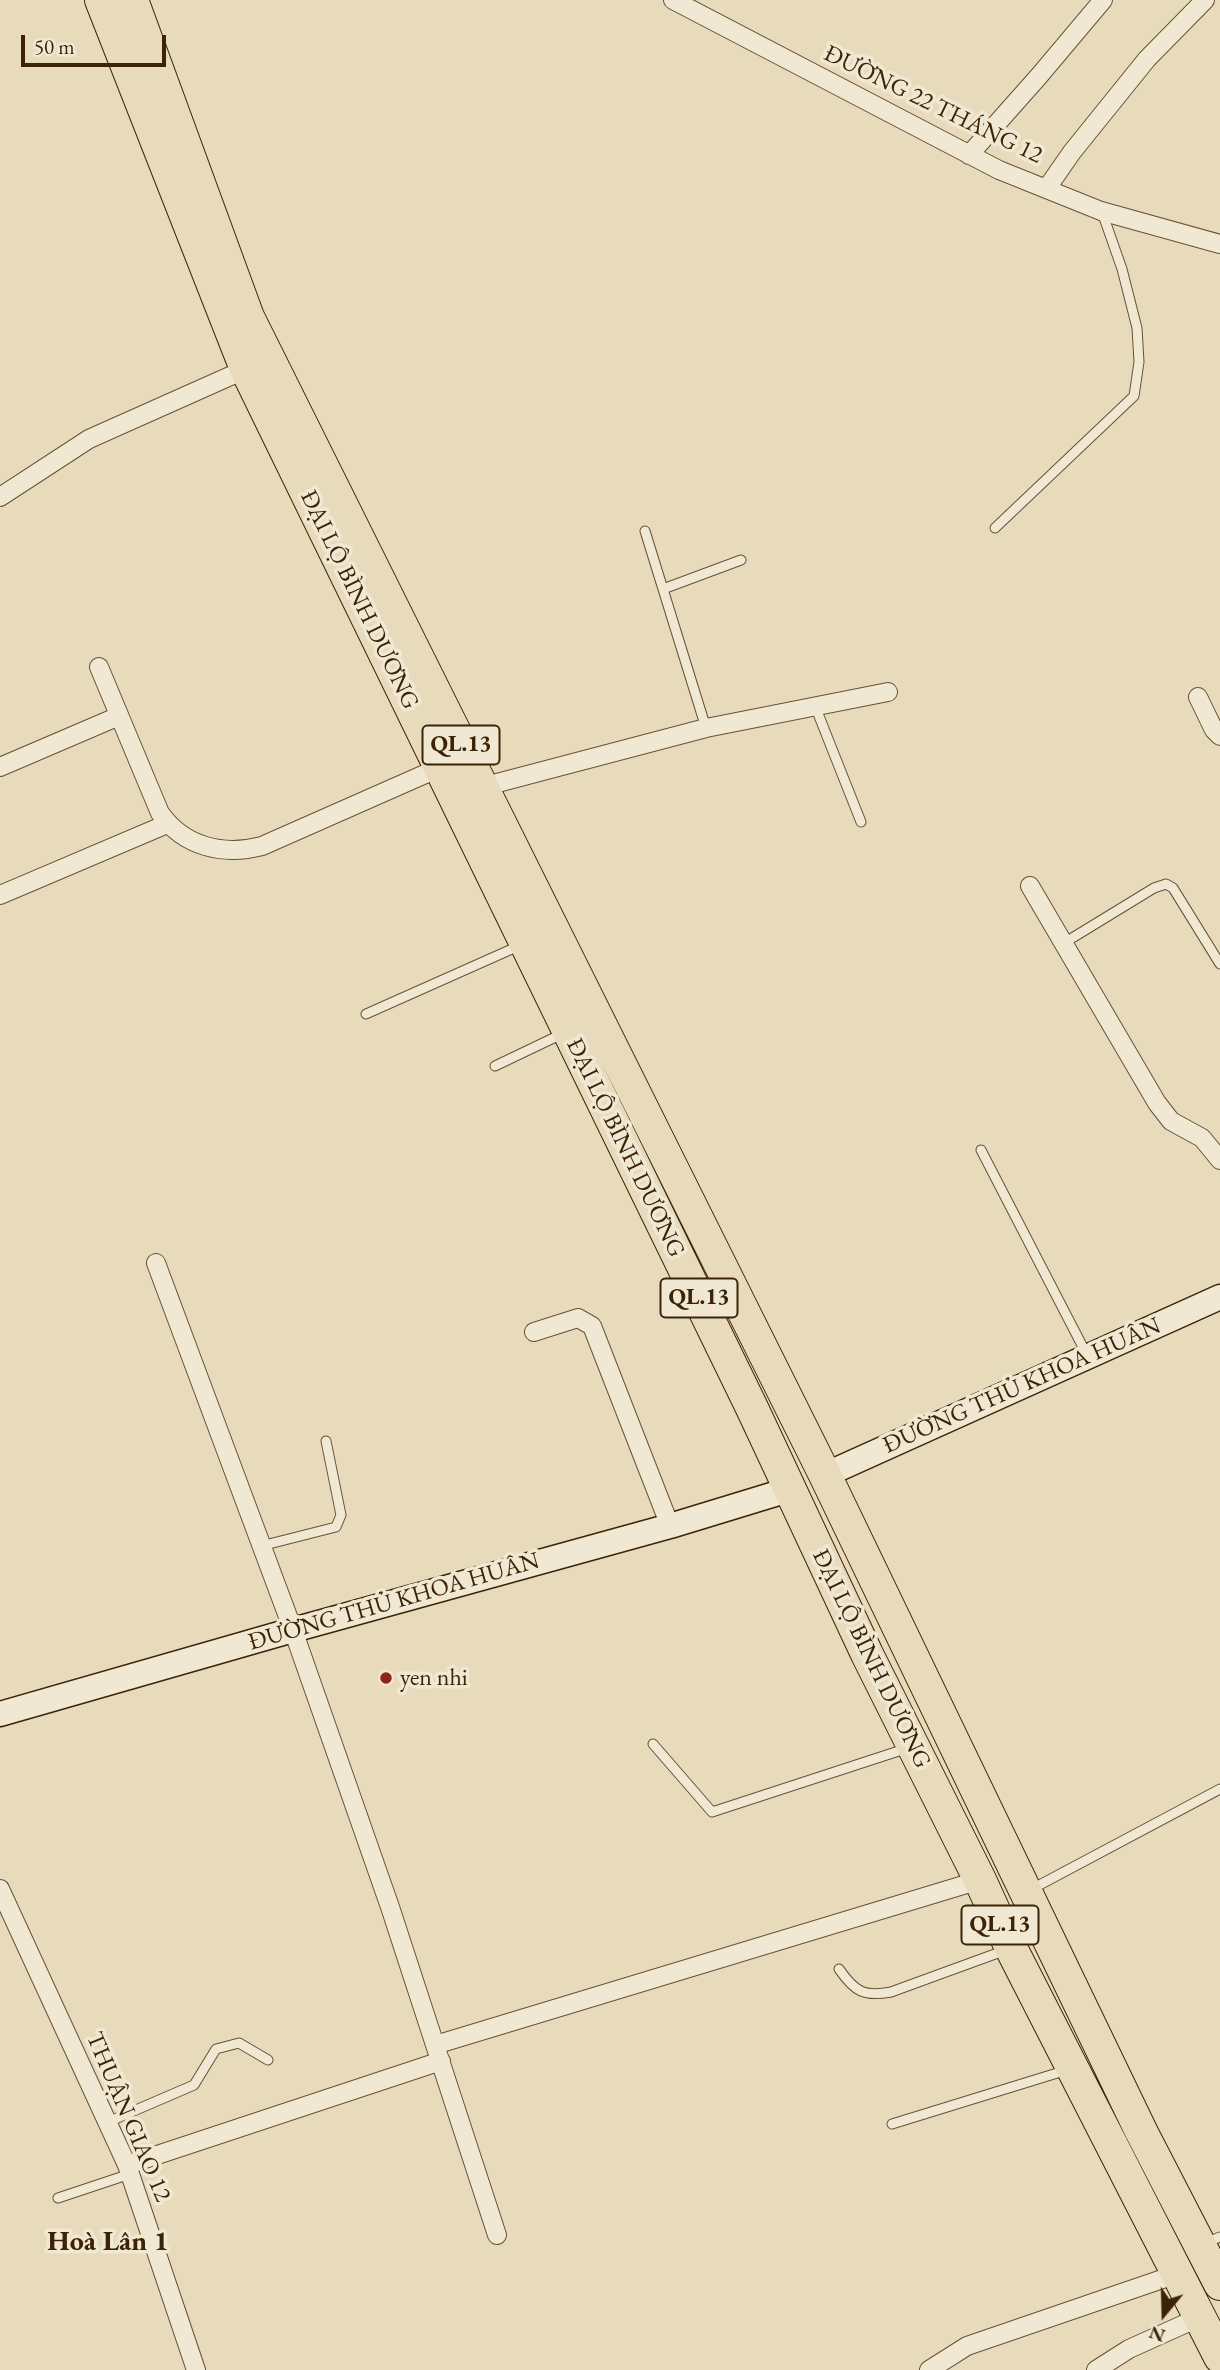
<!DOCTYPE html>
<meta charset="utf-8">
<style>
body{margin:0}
#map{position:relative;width:1220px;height:2370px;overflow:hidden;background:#e8dbbc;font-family:"EB Garamond",serif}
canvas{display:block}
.north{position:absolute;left:1129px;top:2279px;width:70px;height:70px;-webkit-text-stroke:5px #f0e8d3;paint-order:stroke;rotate:199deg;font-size:19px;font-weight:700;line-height:28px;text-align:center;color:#3d2305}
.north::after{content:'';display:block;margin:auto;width:24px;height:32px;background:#3d2305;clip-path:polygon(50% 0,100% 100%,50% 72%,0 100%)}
.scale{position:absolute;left:21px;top:35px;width:145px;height:32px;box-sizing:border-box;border:4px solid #3d2305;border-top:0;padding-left:9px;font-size:21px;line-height:24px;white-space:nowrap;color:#3d2305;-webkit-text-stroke:5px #f0e8d3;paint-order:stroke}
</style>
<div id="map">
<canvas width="1220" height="2370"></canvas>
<div class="north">N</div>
<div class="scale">50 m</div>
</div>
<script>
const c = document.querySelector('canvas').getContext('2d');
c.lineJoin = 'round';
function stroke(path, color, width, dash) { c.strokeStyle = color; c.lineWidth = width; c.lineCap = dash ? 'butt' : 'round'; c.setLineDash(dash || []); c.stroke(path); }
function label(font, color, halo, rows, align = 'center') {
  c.font = font + ' "EB Garamond",serif'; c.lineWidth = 7; c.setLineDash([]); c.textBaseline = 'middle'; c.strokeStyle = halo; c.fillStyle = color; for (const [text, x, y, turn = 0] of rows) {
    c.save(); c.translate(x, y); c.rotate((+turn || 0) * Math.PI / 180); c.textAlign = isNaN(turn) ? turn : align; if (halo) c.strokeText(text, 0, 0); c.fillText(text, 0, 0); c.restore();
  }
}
const lane = new Path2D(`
 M 995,528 L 1134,396 L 1139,362 L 1137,328 L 1122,269 L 1102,212
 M 645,531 L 706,728
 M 663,589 L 741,560
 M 815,706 L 861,822
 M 1064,943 L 1154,888 L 1166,884 L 1173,888 L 1220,964
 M 366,1014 L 521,945
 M 495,1066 L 564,1033
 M 981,1150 L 1087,1355
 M 261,1546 L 336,1527 L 341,1515 L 326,1441
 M 653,1744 L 712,1812 L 908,1748
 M 1030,1890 L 1220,1789
 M 839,1969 C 855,1992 864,1997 891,1992 L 1006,1950
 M 108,2122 L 194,2085 L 216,2049 L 239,2043 L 268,2060
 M 892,2124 L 1067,2070
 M 58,2198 L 130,2174
 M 1205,2243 L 1220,2237`);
const street = new Path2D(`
 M 673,0 L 999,170 L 1101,211 L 1220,244
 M 969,155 L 1039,76 L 1103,0
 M 1047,188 L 1072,152 L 1147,59 L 1205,0
 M 0,497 L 89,439 L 246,369
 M 99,667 L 160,813 C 184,847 223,856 262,846 L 441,767
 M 1198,697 L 1214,730 L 1220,736
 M 0,767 L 119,716
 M 482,787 L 706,728 L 888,692
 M 1030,886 L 1157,1103 L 1171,1121 L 1202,1138 L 1220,1160
 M 0,895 L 167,824
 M 156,1263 L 293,1630 L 390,1907 L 497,2235
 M 534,1332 L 578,1318 L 592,1326 L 670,1526
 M 0,1889 L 127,2165 L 196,2370
 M 435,2045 L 980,1880
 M 127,2165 L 441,2061
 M 929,2370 L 967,2346 L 1177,2274
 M 1096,2370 L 1129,2349 L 1200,2317`);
const secondary = new Path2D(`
 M 825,1475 L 1220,1297
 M 0,1714 L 293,1630 L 670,1526 L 788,1490`);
const highway = new Path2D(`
 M 101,0 L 246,369 L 752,1408 L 867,1654 L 980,1880 L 1011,1948 L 1220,2357
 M 132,0 L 248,317 L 825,1475 L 1141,2131 L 1220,2284`);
const markers = [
 [386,1678,7,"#8f2418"]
];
const shields = [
 [461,745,77],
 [699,1298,77],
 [1000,1925,77]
];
const shieldNames = [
 ["QL.13",461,745],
 ["QL.13",699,1298],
 ["QL.13",1000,1925]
];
const streetNames = [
 ["ĐƯỜNG 22 THÁNG 12",933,105,26],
 ["ĐẠI LỘ BÌNH DƯƠNG",359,600,64],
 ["ĐẠI LỘ BÌNH DƯƠNG",625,1148,64],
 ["ĐƯỜNG THỦ KHOA HUÂN",1022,1386,-24],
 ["ĐƯỜNG THỦ KHOA HUÂN",394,1602,-16],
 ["ĐẠI LỘ BÌNH DƯƠNG",871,1659,64],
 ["THUẬN GIAO 12",128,2117,67]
];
const poiNames = [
 ["yen nhi",400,1678]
];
const quarterNames = [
 ["Hoà Lân 1",108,2242]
];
stroke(lane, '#685133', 11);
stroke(street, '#685133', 20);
stroke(secondary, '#3d2305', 27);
stroke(highway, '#3d2305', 34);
stroke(lane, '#f0e8d3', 9);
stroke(street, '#f0e8d3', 18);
stroke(secondary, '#f0e8d3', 24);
stroke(highway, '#e8dbbc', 32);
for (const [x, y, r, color] of markers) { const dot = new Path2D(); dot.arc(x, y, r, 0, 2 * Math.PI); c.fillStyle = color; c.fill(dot); stroke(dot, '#f0e8d3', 2.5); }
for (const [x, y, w] of shields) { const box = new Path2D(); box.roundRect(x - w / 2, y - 19.5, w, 39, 5); c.fillStyle = '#f0e8d3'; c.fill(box); stroke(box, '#3d2305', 2); }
label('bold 23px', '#3d2305', null, shieldNames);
label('24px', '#3d2305', '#f0e8d3', streetNames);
label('24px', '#3d2305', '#f0e8d3', poiNames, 'left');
label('bold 28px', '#3d2305', '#f0e8d3', quarterNames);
</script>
